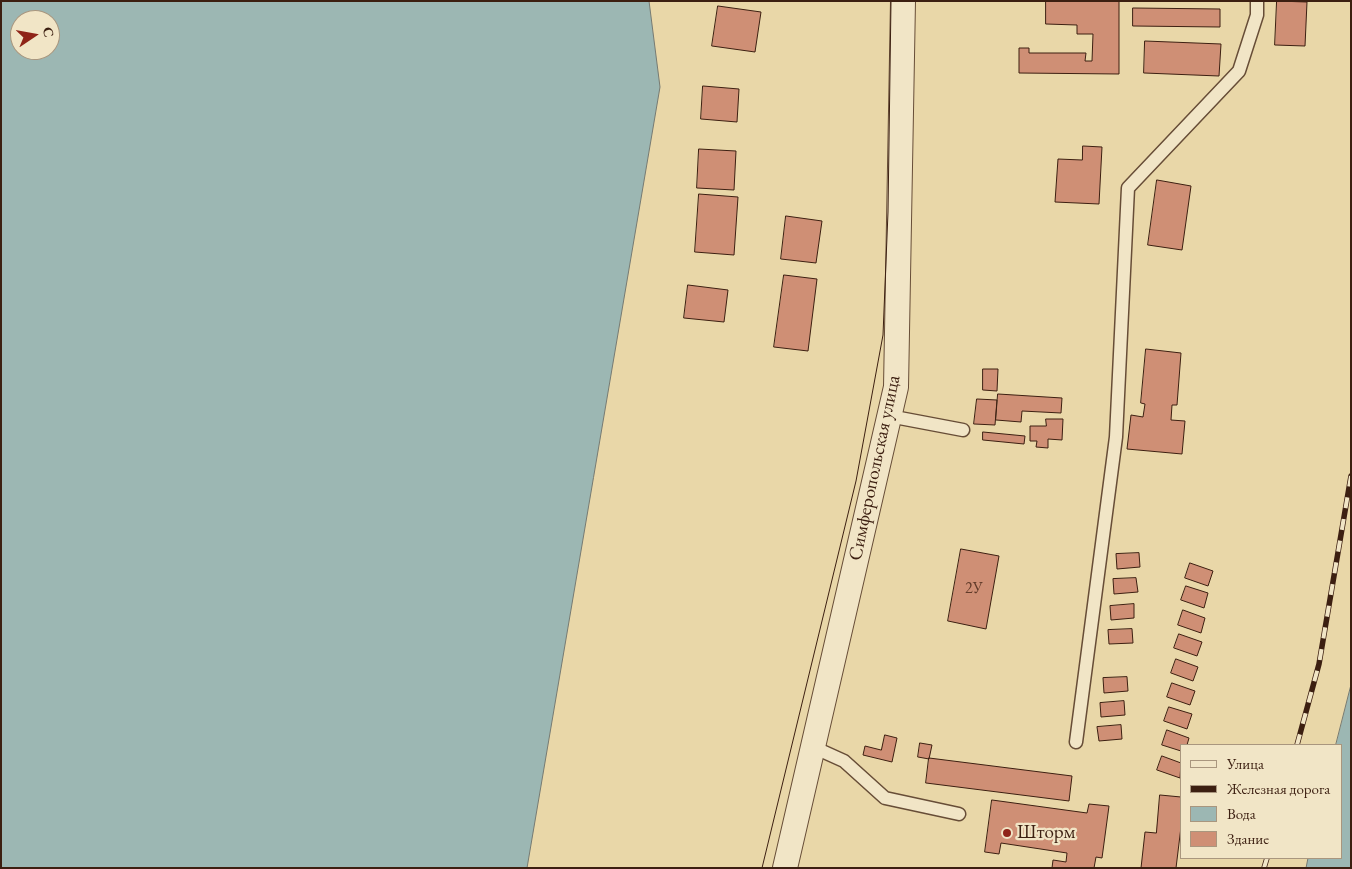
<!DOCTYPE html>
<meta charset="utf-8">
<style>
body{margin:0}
#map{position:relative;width:1352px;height:869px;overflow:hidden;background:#e9d7a8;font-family:"EB Garamond",serif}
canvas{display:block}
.frame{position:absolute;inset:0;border:2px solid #3c1f11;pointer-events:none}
.legend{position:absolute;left:1180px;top:744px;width:162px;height:115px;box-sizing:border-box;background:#f1e5c6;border:1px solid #a9967e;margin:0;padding:6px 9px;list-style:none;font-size:15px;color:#3c1f11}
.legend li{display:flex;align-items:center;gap:10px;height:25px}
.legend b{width:25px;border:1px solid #a9967e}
.north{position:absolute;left:10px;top:10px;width:50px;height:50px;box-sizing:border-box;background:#f1e5c6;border:1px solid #a9967e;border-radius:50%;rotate:78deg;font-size:14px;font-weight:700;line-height:20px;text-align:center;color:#3c1f11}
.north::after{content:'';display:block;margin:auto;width:18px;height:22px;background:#8f2418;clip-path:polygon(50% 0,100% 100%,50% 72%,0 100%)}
</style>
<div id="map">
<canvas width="1352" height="869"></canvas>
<div class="frame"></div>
<ul class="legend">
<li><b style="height:6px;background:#f1e5c6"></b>Улица</li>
<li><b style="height:6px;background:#3c1f11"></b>Железная дорога</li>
<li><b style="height:14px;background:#9cb7b3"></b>Вода</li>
<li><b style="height:14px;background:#cf8f75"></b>Здание</li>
</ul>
<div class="north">С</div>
</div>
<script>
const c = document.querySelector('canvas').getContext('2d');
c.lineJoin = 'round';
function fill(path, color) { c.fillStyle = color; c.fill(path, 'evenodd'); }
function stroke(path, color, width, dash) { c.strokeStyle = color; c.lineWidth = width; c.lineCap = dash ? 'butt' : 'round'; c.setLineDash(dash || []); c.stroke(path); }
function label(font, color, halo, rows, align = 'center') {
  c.font = font + ' "EB Garamond",serif'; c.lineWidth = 4.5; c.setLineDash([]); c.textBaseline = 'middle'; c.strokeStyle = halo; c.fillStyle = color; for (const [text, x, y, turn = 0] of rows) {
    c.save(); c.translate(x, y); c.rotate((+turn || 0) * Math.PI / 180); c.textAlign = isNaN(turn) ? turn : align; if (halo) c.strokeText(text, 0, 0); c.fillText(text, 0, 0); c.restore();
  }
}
const water = new Path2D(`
 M 1,1 L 649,1 L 660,87 L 527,868 L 1,868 ZM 20,20 L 50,20 L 50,50 L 20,50 Z
 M 1351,685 L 1351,868 L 1306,868 L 1308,858 L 1341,858 L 1341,745 L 1336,745 Z`);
const building = new Path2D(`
 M 1046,1 L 1119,1 L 1119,74 L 1019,73 L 1019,48 L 1029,48 L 1029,53 L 1086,53 L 1085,61 L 1092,61 L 1093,34 L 1077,34 L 1077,25 L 1046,24 Z
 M 1277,1 L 1307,2 L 1305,46 L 1275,45 Z
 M 718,6 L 761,12 L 755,52 L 712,46 Z
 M 1133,8 L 1220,9 L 1220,27 L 1133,26 Z
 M 1145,41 L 1221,44 L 1219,76 L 1144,73 Z
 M 703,86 L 739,89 L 737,122 L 701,119 Z
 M 1083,146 L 1102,147 L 1099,204 L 1055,202 L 1058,159 L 1082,160 Z
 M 699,149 L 736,151 L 734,190 L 697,188 Z
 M 1157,180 L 1191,186 L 1182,250 L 1148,245 Z
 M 699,194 L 738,197 L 734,255 L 695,252 Z
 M 786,216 L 822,221 L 816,263 L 781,259 Z
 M 784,275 L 817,279 L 808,351 L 774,347 Z
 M 688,285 L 728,290 L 724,322 L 684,318 Z
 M 1146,349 L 1181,353 L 1177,405 L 1172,405 L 1171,420 L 1185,421 L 1182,454 L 1127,449 L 1131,415 L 1143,417 L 1145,404 L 1141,403 Z
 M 983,369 L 998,369 L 997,391 L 983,390 Z
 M 998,394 L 1062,398 L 1061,413 L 1022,411 L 1021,422 L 996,420 Z
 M 977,399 L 997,400 L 995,425 L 974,424 Z
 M 1046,419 L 1063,419 L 1062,440 L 1048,439 L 1048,448 L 1036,447 L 1037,441 L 1030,441 L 1030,426 L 1046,426 Z
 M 983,432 L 1025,436 L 1024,444 L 983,440 Z
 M 961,549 L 999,556 L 986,629 L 948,621 Z
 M 1139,553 L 1140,567 L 1117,569 L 1116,554 Z
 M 1190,563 L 1213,571 L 1208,586 L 1185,578 Z
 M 1136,578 L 1138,592 L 1114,594 L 1113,579 Z
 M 1186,586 L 1208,593 L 1204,608 L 1181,600 Z
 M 1134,604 L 1134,618 L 1111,620 L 1110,606 Z
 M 1183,610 L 1205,618 L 1201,633 L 1178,625 Z
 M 1132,629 L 1133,643 L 1109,644 L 1108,630 Z
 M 1179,634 L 1202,642 L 1197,656 L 1174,648 Z
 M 1176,659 L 1198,667 L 1193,681 L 1171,673 Z
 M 1127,677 L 1128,691 L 1104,693 L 1103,678 Z
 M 1172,683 L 1195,691 L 1190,705 L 1167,697 Z
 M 1124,701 L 1125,715 L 1101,717 L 1100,703 Z
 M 1169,707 L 1192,714 L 1187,729 L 1164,721 Z
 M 1121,725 L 1122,739 L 1099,741 L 1097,727 Z
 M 1167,730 L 1189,738 L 1187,745 L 1181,745 L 1181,751 L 1162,745 Z
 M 885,735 L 897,738 L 892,762 L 863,755 L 865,746 L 881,750 Z
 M 920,743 L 932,745 L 929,759 L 918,757 Z
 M 1162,756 L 1181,763 L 1180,778 L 1157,770 Z
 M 929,758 L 1072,776 L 1069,801 L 926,783 Z
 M 1160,795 L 1181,797 L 1181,827 L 1176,868 L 1141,868 L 1145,832 L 1156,833 Z
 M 992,800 L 1087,813 L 1089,804 L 1109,806 L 1102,858 L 1096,857 L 1094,868 L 1052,868 L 1053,860 L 1066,862 L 1067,853 L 1001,843 L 999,854 L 985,852 Z`);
const lane = new Path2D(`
 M 889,416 L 963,430
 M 1076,742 L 1116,437 L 1128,188 L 1239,71 L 1257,15 L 1257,1
 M 813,747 L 844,761 L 885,798 L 959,814`);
const street = new Path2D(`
 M 785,868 L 896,387 L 903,1`);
const tram = new Path2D(`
 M 762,868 L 856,481 L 883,335 L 888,212 L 891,1`);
const rail = new Path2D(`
 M 1297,745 L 1319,664 L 1351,476
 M 1264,868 L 1267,858`);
const markers = [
 [1007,833,5,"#8f2418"]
];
const numberNames = [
 ["2У",974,589]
];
const streetNames = [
 ["Симферопольская улица",875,468,-78]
];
const poiNames = [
 ["Шторм",1017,833]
];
fill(water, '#9cb7b3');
stroke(water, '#767a72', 1);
fill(building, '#cf8f75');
stroke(building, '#3c1f11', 1);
stroke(lane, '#674d37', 15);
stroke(street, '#674d37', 26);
stroke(lane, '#f1e5c6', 12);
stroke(street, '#f1e5c6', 24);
stroke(tram, '#3c1f11', 1);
stroke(rail, '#3c1f11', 5.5);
stroke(rail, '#f1e5c6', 4, [11]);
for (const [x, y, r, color] of markers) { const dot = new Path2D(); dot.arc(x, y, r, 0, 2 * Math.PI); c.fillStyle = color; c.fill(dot); stroke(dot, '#f1e5c6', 2); }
label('16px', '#613b2a', null, numberNames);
label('19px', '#3c1f11', '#f1e5c6', streetNames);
label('19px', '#3c1f11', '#f1e5c6', poiNames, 'left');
</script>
